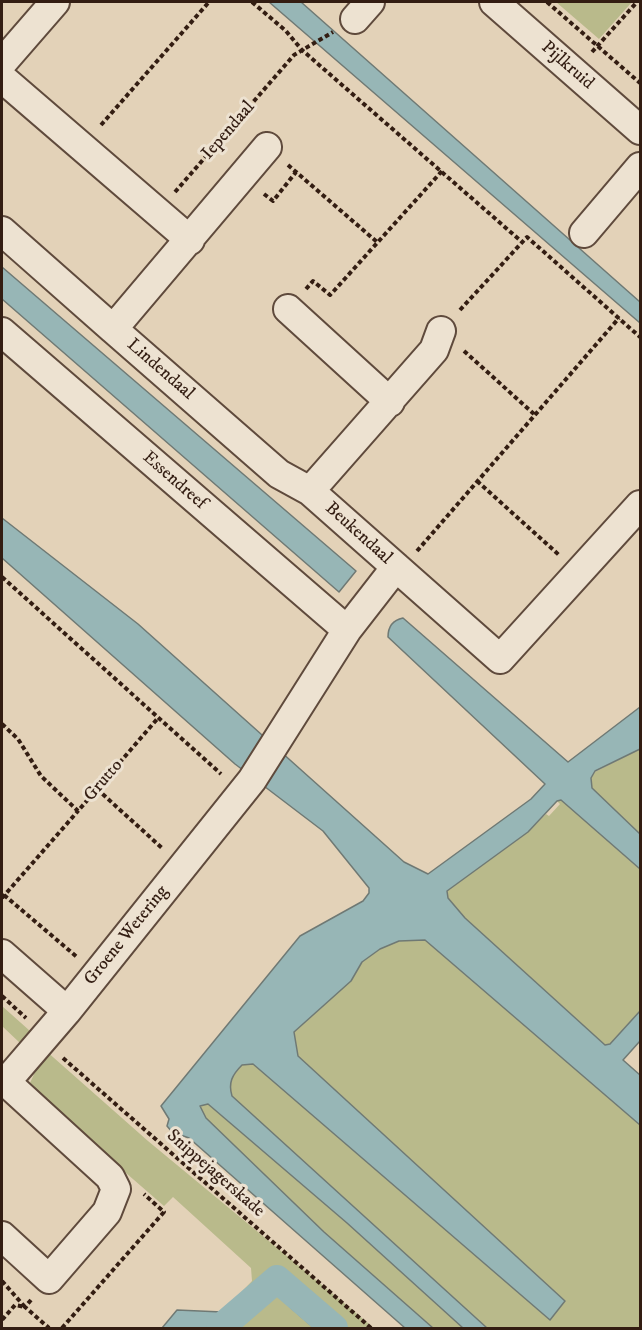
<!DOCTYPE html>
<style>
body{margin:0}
#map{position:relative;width:642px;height:1330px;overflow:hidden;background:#e3d2b8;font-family:"IM FELL DW Pica",serif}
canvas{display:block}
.frame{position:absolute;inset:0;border:3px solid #331d12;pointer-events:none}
</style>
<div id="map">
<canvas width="642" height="1330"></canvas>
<div class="frame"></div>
</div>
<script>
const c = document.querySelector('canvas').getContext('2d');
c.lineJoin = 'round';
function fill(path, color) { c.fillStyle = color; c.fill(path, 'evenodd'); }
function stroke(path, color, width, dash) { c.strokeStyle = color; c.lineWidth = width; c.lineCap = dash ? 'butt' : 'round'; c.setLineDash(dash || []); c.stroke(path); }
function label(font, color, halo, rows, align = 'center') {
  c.font = font + ' "IM FELL DW Pica",serif'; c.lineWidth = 6; c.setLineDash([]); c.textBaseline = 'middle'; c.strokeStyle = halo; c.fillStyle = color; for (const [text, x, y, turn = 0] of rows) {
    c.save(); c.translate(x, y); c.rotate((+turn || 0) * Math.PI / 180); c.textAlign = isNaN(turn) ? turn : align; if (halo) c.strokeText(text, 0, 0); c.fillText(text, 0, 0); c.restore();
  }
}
const green = new Path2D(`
 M 556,2 L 632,2 L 599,39 Z
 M 640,749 L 640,834 L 592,788 L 591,778 L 595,772 Z
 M 561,800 L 640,869 L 640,1011 L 610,1044 L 605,1045 L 465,918 L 448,898 L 447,891 L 528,832 L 546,814 L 549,816 L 560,804 L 557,801 Z
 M 425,940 L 640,1125 L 640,1328 L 487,1328 L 231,1096 C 228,1083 232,1075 242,1065 L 253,1064 L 550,1320 L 565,1301 L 298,1056 L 294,1032 L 351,981 L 362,962 L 380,949 L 399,941 Z
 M 2,1006 L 30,1031 L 20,1043 L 2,1026 Z
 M 45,1050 L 148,1141 L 374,1328 L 347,1328 L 304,1290 L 290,1307 L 314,1328 L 218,1328 L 222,1312 L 252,1281 L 251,1268 L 173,1197 L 164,1206 L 35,1094 L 30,1083 Z
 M 203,1104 L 208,1104 L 347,1223 L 463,1328 L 433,1328 L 324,1232 L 206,1118 L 199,1109 Z`);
const water = new Path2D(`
 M 269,2 L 301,2 L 640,302 L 640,323 Z
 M 2,267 L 356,571 L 339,592 L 2,299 Z
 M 2,518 L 138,624 L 404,862 L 428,874 L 531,799 L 545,784 L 388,637 C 388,626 393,620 403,618 L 568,762 L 640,707 L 640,749 L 595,771 L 591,778 L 592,788 L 640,834 L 640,869 L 561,800 L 557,801 L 528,832 L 447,891 L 448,898 L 465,918 L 605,1045 L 610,1044 L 640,1011 L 640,1041 L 623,1060 L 640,1075 L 640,1125 L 425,940 L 399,941 L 380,949 L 362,962 L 351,981 L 294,1032 L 298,1056 L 565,1301 L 550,1320 L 253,1064 L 242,1065 C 232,1075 228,1083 232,1096 L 487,1328 L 463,1328 L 347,1223 L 208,1104 L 200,1106 L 206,1118 L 324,1232 L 433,1328 L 405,1328 L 189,1138 L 172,1132 L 167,1126 L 169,1119 L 161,1106 L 300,936 L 363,901 L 369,893 L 369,888 L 323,831 L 235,764 L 2,558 Z
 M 304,1290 L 347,1328 L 314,1328 L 290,1307 Z
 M 177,1310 L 222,1312 L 218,1328 L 162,1328 Z`);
const canal = new Path2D(`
 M 220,1328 L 277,1279 L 334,1328`);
const path = new Path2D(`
 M 252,2 L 286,31 L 302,50 L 522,242
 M 547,2 L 640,83
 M 592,52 L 637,2
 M 101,125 L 209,2
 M 288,165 L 377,242
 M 175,192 L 294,55 L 333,32
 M 264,194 L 273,201 L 296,172
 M 306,289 L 313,281 L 330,295 L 332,293 L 442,171
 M 460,310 L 527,237 L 640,337
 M 464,351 L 534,414
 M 477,481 L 559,555
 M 417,551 L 619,318
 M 2,577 L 221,774
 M 2,724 L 18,739 L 41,776 L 78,811 L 158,718
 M 97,789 L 162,848
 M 4,895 L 77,957
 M 2,898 L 78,811
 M 2,996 L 26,1018
 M 63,1058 L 371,1328
 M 2,1281 L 25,1307 L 15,1305 L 2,1320
 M 31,1300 L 25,1307 L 49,1328
 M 62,1328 L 164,1212 L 144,1194`);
const minor = new Path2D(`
 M 494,2 L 640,130
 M 355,19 L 370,2
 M 2,63 L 55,2
 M 2,78 L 190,240
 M 267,147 L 113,329 L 279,474 L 310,491
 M 2,231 L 113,329
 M 584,233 L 640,167
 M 288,309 L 390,402
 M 441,331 L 434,350 L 310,491 L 500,659 L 640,505
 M 2,332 L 347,630
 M 2,954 L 67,1011
 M 2,1236 L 49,1279 L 107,1212 L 116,1189 L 110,1177 L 6,1082 L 67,1011 L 252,780 L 347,630 L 396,567`);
const streetNames = [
 ["Pijlkruid",567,66,41],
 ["Iependaal",229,131,-49],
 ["Lindendaal",160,370,41],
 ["Essendreef",174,481,41],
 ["Beukendaal",358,534,42],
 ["Grutto",104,781,-49],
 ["Groene Wetering",127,936,-51],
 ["Snippejagerskade",215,1174,41]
];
fill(green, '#b9ba8b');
fill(water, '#97b6b6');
stroke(water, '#6f7974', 1.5);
stroke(canal, '#97b6b6', 28);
stroke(minor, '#5f4a3c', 32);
stroke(path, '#331d12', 4, [4.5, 3]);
stroke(minor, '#ede2d1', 28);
label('18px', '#331d12', '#ede2d1', streetNames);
</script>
